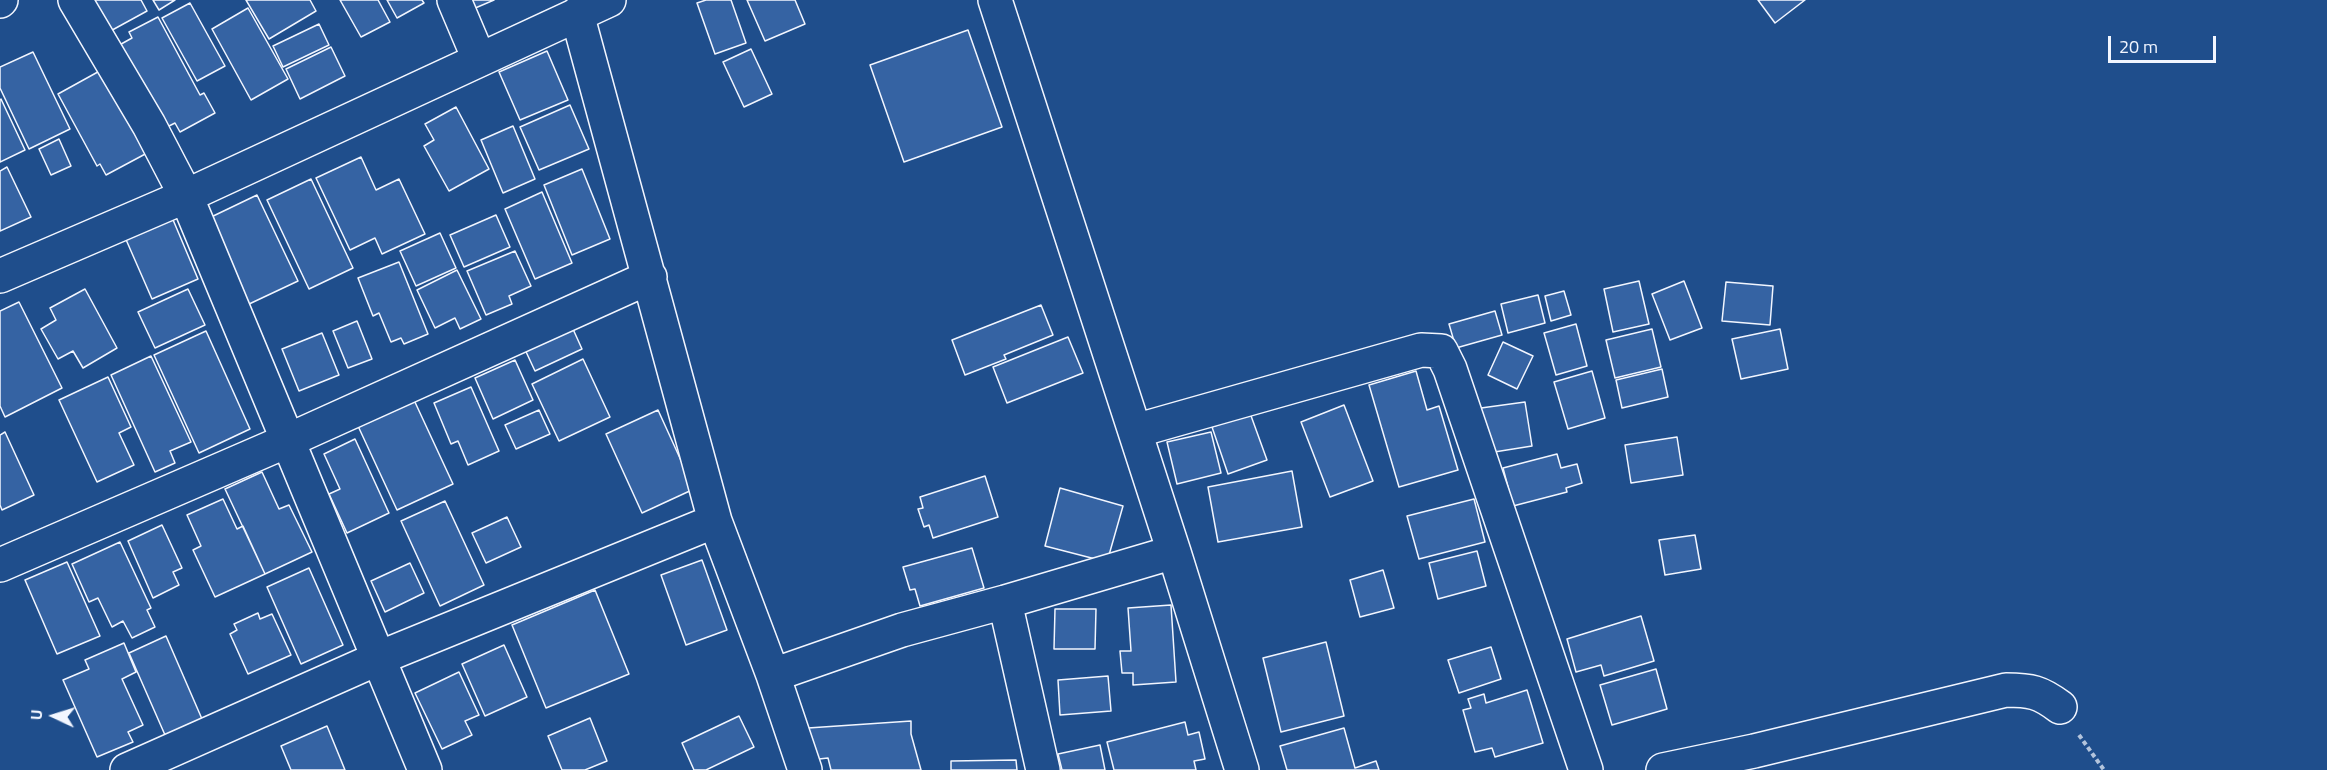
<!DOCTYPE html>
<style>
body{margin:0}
#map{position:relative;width:2327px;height:770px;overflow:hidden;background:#1f4e8c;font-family:"Titillium Web",sans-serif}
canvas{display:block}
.north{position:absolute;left:24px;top:686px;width:60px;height:60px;-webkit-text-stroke:4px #1f4e8c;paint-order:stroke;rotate:274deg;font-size:16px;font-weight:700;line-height:24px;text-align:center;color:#f2f6ff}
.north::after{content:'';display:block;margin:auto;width:21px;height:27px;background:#f2f6ff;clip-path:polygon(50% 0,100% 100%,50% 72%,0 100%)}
.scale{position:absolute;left:2108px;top:36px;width:108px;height:27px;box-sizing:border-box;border:3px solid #f2f6ff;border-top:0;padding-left:8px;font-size:18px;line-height:21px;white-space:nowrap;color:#f2f6ff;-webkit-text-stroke:4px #1f4e8c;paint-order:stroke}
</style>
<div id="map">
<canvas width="2327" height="770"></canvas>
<div class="north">U</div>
<div class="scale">20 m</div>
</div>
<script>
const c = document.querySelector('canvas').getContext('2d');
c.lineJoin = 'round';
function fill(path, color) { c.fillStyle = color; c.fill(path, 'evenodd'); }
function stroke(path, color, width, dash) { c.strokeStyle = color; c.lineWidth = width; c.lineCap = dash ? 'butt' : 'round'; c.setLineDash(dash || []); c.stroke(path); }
const building = new Path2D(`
 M 87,0 L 141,0 L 147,11 L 105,34 Z
 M 153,0 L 175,0 L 159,10 Z
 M 246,0 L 310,0 L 316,11 L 269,39 Z
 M 340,0 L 378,0 L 390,22 L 361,37 Z
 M 387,0 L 422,0 L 424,3 L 397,18 Z
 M 468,0 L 494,0 L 473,9 Z
 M 706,0 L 731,0 L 746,43 L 715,54 L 697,3 Z
 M 747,0 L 795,0 L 805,24 L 765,41 Z
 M 1758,0 L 1805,0 L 1775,23 Z
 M 190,3 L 225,66 L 197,81 L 162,18 Z
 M 248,8 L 288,79 L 251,100 L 212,29 Z
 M 158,17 L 200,95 L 204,93 L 215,113 L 180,132 L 175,123 L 159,131 L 114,48 L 132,38 L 129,32 Z
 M 319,24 L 329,45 L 283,67 L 273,46 Z
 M 968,30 L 1002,127 L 904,162 L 870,65 Z
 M 331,47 L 345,76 L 300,99 L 286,69 Z
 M 751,49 L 772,94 L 744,107 L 723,62 Z
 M 547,51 L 568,100 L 520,120 L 499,72 Z
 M 33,52 L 70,129 L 29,149 L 0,88 L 0,67 Z
 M 105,68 L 149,152 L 106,175 L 100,164 L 97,166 L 58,94 Z
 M 1,99 L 25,150 L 0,162 L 0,100 Z
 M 570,105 L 589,149 L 539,170 L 520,127 Z
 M 456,107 L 489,169 L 449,191 L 424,146 L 434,140 L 425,124 Z
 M 513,126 L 535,179 L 503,193 L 481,140 Z
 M 59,139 L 71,166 L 51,175 L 39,149 Z
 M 361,157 L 376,190 L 399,179 L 425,234 L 382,254 L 375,238 L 350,250 L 316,178 Z
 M 7,167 L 31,217 L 0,231 L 0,171 Z
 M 582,169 L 610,239 L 572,255 L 544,185 Z
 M 311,179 L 353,268 L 309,289 L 267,200 Z
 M 542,192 L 572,263 L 535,279 L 505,209 Z
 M 257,195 L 298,281 L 247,305 L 207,219 Z
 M 171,215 L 198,279 L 152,299 L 124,235 Z
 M 496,215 L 510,247 L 464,267 L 450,235 Z
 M 440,233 L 456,268 L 416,286 L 400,251 Z
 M 515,251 L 531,286 L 509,296 L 512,304 L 486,315 L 467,271 Z
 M 399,262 L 428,334 L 404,344 L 401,338 L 391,342 L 379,313 L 373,316 L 358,278 Z
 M 457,270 L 481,319 L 460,329 L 455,318 L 435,328 L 417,290 Z
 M 1639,281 L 1649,324 L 1613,332 L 1604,289 Z
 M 1684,281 L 1702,328 L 1670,340 L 1652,294 Z
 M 1726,282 L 1773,286 L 1770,325 L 1722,321 Z
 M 85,289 L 117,348 L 83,368 L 73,351 L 58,359 L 41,329 L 56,320 L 50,308 Z
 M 188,289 L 205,325 L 155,348 L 138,312 Z
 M 1564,291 L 1571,315 L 1551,321 L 1545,296 Z
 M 1538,295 L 1545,323 L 1508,333 L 1501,304 Z
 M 19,302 L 62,388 L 5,417 L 0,406 L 0,311 Z
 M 1041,305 L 1053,335 L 1004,355 L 1006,359 L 965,375 L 952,340 Z
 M 1495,311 L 1502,335 L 1456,348 L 1449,324 Z
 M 568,318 L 582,349 L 535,371 L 521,341 Z
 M 357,321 L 372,359 L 348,368 L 333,331 Z
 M 1576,324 L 1587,366 L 1556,375 L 1544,333 Z
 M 1652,329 L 1661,367 L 1615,378 L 1606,340 Z
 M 1780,329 L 1788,369 L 1741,379 L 1732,339 Z
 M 206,331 L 250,429 L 199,453 L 154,355 Z
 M 322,333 L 339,375 L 299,391 L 282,349 Z
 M 1068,337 L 1083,373 L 1007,403 L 993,367 Z
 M 1503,342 L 1533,356 L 1517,389 L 1488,375 Z
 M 151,356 L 191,442 L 170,451 L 175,463 L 155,472 L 111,375 Z
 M 583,359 L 610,417 L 559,441 L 532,384 Z
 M 515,360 L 533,400 L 493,419 L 475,378 Z
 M 1662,369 L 1668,397 L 1622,408 L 1616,380 Z
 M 1416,371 L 1427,410 L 1439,406 L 1458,470 L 1399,487 L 1369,385 Z
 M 1592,371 L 1605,418 L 1568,429 L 1554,382 Z
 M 108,377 L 131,427 L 119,433 L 134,465 L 97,482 L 59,400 Z
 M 471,387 L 499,451 L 468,465 L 458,441 L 451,444 L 434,403 Z
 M 414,400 L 453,484 L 397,510 L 358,426 Z
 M 1525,402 L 1532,446 L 1488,453 L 1481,408 Z
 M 1344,405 L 1373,481 L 1330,497 L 1301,422 Z
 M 539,410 L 550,434 L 516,449 L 505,425 Z
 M 658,410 L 694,489 L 642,513 L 606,434 Z
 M 1250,413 L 1267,460 L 1228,474 L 1212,427 Z
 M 5,432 L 34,495 L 2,510 L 0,505 L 0,435 Z
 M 1211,432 L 1221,473 L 1177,484 L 1167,442 Z
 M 1677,437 L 1683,475 L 1631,483 L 1625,445 Z
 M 355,439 L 389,513 L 347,533 L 329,494 L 340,489 L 324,454 Z
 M 1557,454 L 1561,468 L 1577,464 L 1582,483 L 1566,488 L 1567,492 L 1513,506 L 1503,468 Z
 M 1292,471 L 1302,527 L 1218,542 L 1208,487 Z
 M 262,472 L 279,509 L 289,505 L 312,552 L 265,574 L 225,489 Z
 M 985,476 L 998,517 L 933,538 L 929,525 L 924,527 L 918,509 L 923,508 L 920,497 Z
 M 1060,488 L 1123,506 L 1107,562 L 1045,546 Z
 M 223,499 L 237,529 L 243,526 L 265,574 L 215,597 L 193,550 L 201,546 L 187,515 Z
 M 1474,499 L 1485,542 L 1419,559 L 1407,516 Z
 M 445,501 L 484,585 L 440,606 L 401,521 Z
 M 507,517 L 521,547 L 486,563 L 472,533 Z
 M 162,525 L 182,568 L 173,572 L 179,585 L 153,598 L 128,541 Z
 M 1695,535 L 1701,569 L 1665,575 L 1659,540 Z
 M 120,542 L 151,608 L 147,610 L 155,627 L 132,638 L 123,621 L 112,627 L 98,598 L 89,602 L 72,564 Z
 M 972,548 L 984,588 L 920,606 L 915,589 L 910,590 L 903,567 Z
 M 1477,551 L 1486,586 L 1438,599 L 1429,563 Z
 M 702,560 L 727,630 L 686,645 L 661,575 Z
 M 67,562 L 100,636 L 57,654 L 25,580 Z
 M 410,563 L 424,593 L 385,612 L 371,581 Z
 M 309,568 L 343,645 L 301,664 L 267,587 Z
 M 1383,570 L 1394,608 L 1360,617 L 1350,580 Z
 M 595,590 L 629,674 L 546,708 L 512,625 Z
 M 1171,605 L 1176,682 L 1133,685 L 1133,673 L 1122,673 L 1120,651 L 1131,651 L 1128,608 Z
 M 1055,609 L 1096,609 L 1095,649 L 1054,649 Z
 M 258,613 L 260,619 L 272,614 L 291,655 L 248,674 L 230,634 L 237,630 L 234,624 Z
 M 1641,616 L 1654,661 L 1604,676 L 1601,665 L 1576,672 L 1567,639 Z
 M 166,636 L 202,719 L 165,735 L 129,653 Z
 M 1326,642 L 1344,716 L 1281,732 L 1263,658 Z
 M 124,643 L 136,672 L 122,679 L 143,725 L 128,732 L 133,742 L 97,757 L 63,680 L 89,669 L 85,660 Z
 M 504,645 L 527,697 L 485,716 L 462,664 Z
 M 1491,647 L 1501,679 L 1459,693 L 1448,660 Z
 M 1656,669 L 1667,709 L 1612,725 L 1600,685 Z
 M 459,672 L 479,715 L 465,721 L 472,735 L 442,749 L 415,693 Z
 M 1108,676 L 1111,711 L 1060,715 L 1058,680 Z
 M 1527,690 L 1543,743 L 1495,757 L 1492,748 L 1475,752 L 1463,710 L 1471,708 L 1468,699 L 1484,694 L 1486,703 Z
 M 739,716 L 754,747 L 706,770 L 694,770 L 682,743 Z
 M 590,718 L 607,761 L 585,770 L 562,770 L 548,736 Z
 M 911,721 L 911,734 L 921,770 L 831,770 L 828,758 L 810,760 L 808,728 Z
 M 1185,722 L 1188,735 L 1199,732 L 1205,759 L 1194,761 L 1196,770 L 1114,770 L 1107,742 Z
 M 327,726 L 345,770 L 291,770 L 281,746 Z
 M 1344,728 L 1355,768 L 1376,761 L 1379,770 L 1287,770 L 1280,746 Z
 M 1100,745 L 1105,770 L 1062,770 L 1058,754 Z
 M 1016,760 L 1017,770 L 951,770 L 951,761 Z`);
const path = new Path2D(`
 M 2079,735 L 2104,770`);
const minor = new Path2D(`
 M 75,0 L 149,125 L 186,196 L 425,770
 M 454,0 L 479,59
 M 995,0 L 1174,552 L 1242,770
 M 0,1 L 1,0
 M 577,14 L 715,521 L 773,675 L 902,630 L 1005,602 L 1174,552
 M 0,276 L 186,196 L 609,0
 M 1135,431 L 1421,350 L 1441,351 L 1450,369 L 1586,770
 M 0,565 L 289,440 L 650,277
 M 1005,602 L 1043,770
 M 773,675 L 805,770
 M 127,770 L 379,658 L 715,521
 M 1663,770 L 1754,751 L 2006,690 C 2031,690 2040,692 2060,707`);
fill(building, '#3563a3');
stroke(building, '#f2f6ff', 1.5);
stroke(minor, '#f2f6ff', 36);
stroke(path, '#b3c4dc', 4, [4.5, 3]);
stroke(minor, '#1f4e8c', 33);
</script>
